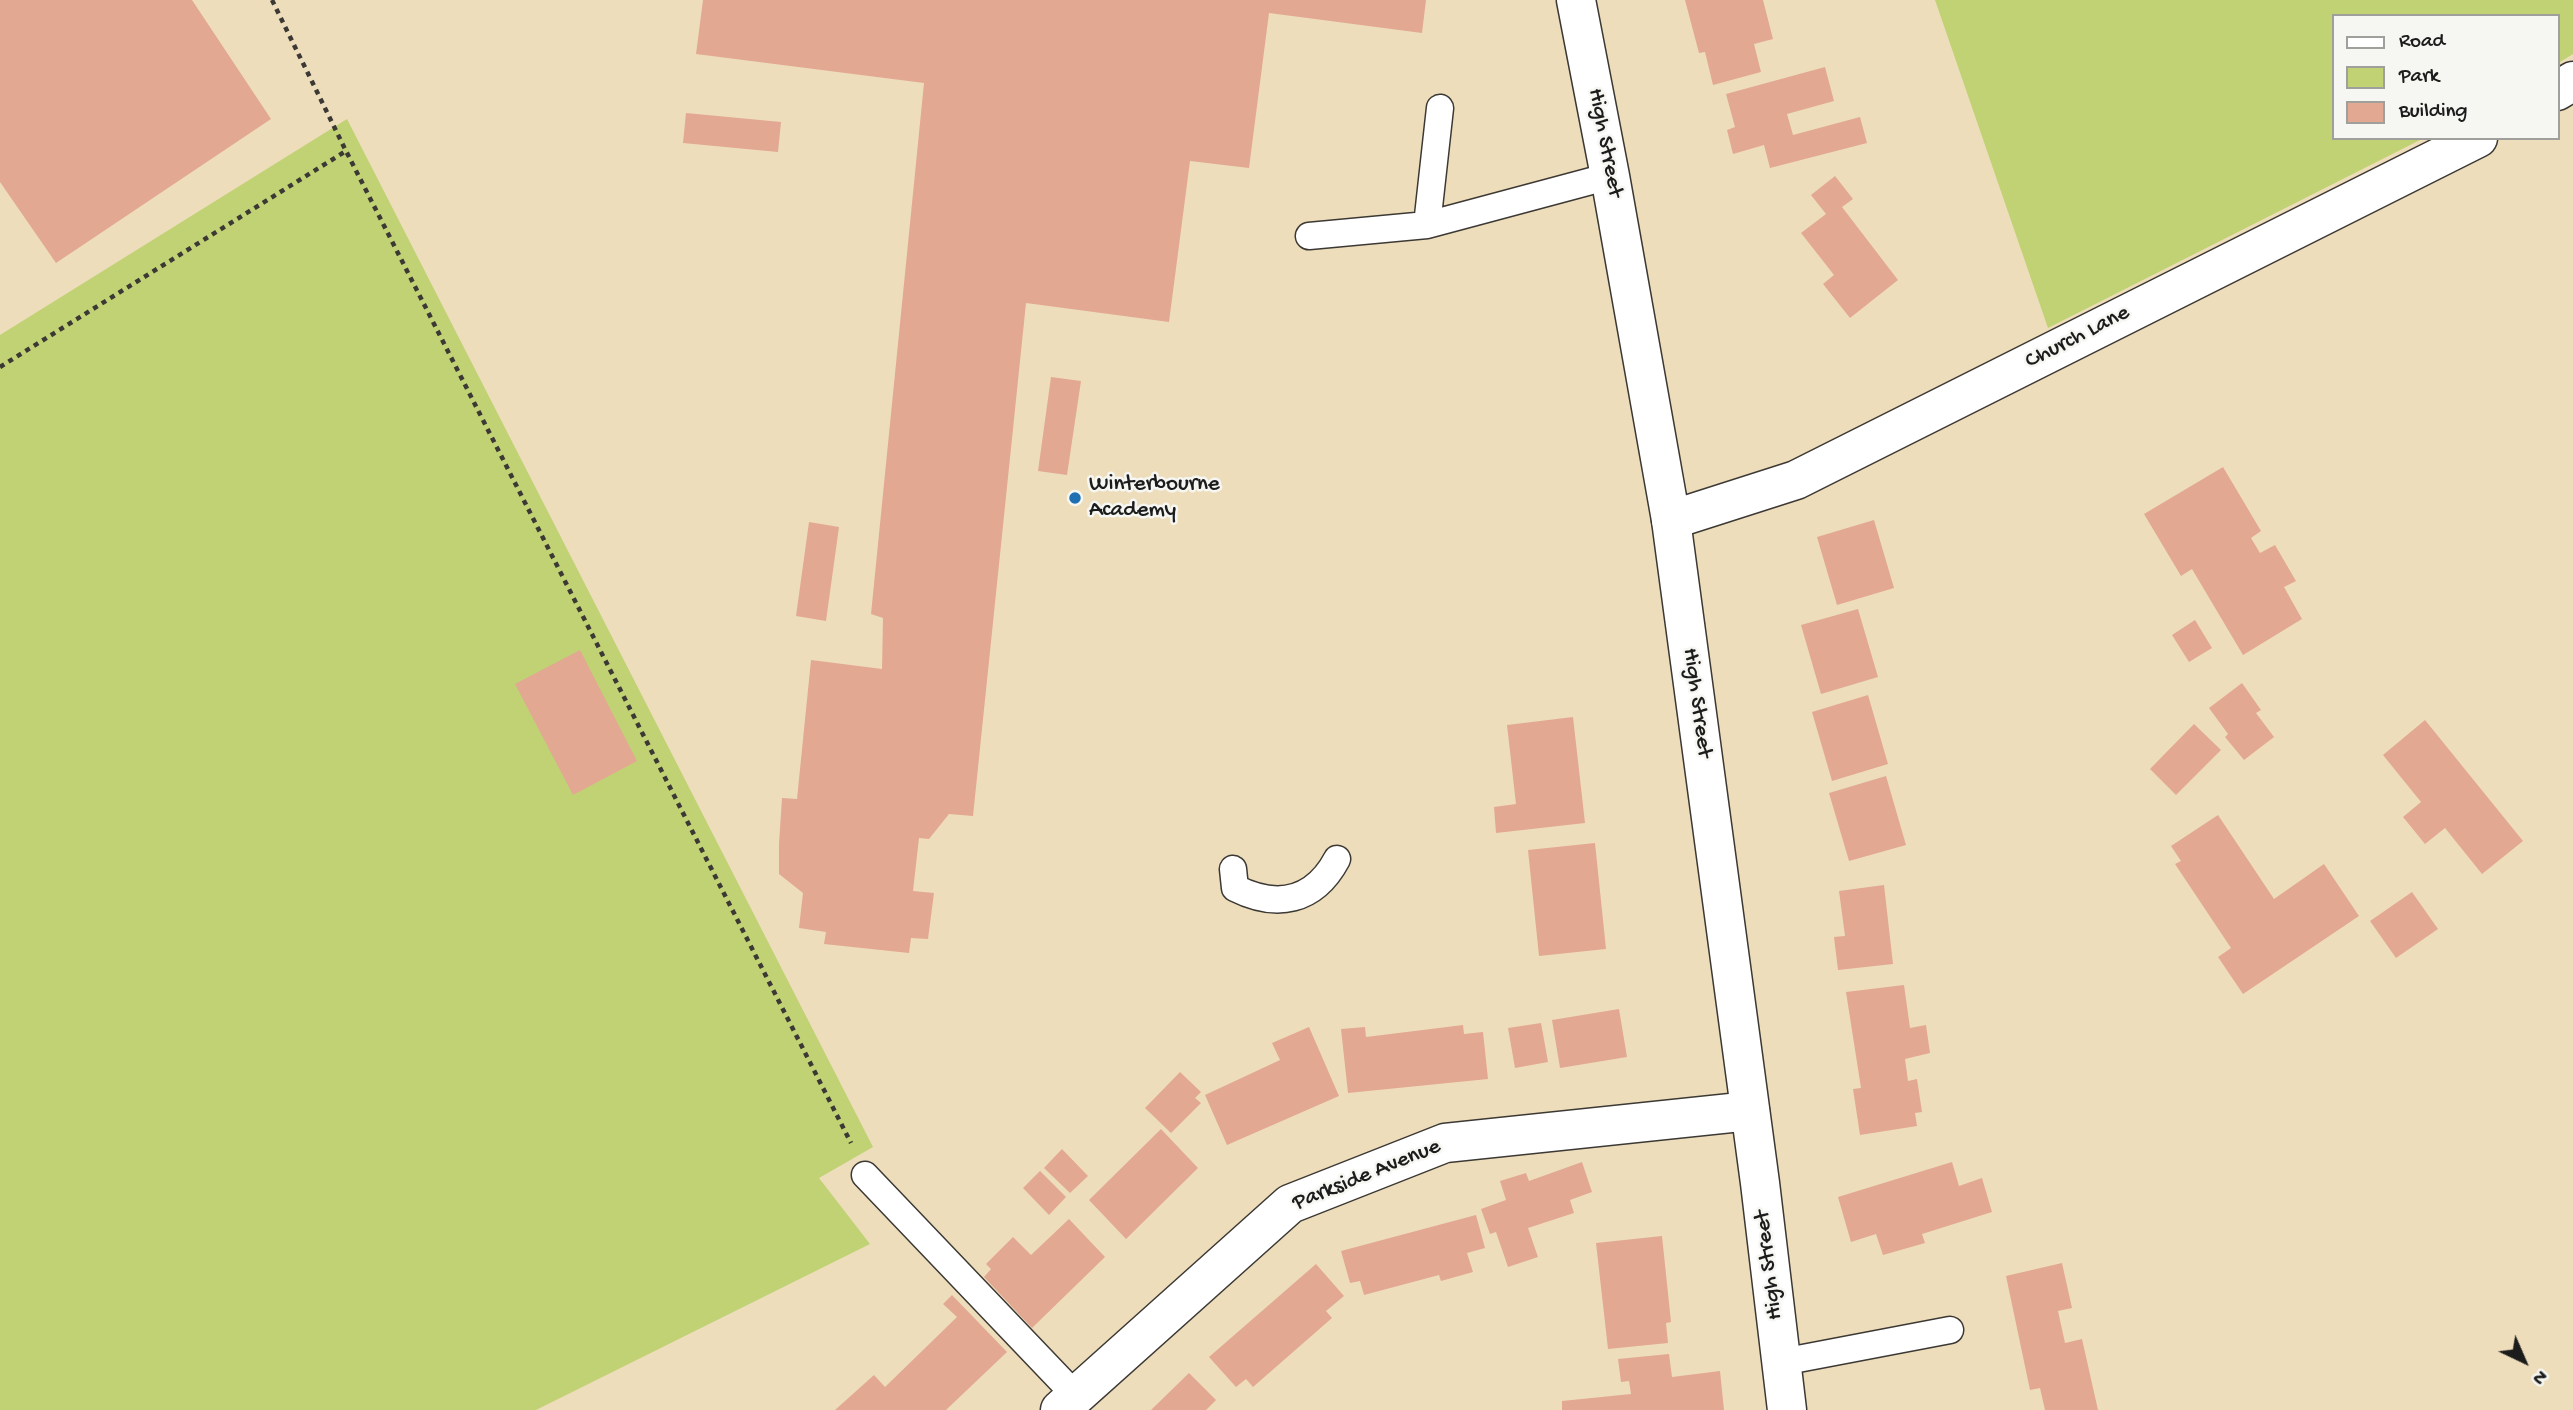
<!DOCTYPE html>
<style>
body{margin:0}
#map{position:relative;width:2573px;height:1410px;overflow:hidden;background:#edb;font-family:"Gochi Hand",sans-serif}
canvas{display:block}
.legend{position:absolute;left:2332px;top:14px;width:228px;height:126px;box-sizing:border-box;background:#f6f6f2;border:2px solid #9f9f9c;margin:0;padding:9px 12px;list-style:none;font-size:21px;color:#1c1c1c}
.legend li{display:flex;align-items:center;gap:14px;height:35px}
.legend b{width:35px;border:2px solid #9f9f9c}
.north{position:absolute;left:2489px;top:1326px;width:70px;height:70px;-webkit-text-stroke:5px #f6f6f2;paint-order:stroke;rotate:136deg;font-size:19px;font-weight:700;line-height:28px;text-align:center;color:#1c1c1c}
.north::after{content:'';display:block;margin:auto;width:24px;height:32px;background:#1c1c1c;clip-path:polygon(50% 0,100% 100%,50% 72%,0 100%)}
</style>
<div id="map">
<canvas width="2573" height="1410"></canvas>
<ul class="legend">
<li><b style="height:9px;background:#fff"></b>Road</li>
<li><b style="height:19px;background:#c1d275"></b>Park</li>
<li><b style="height:19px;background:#e2a892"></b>Building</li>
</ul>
<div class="north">N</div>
</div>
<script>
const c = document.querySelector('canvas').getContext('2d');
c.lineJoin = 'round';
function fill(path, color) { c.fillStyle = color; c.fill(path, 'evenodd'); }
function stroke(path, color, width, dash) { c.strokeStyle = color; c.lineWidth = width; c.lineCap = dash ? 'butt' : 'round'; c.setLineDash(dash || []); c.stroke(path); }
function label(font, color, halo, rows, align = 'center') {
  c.font = font + ' "Gochi Hand",sans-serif'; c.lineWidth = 5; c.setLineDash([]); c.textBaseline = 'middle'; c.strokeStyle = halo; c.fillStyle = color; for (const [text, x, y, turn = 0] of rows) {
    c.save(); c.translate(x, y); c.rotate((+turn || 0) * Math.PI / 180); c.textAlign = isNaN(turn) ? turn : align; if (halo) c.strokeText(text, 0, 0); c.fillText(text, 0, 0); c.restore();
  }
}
const green = new Path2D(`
 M 1935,0 L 2573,0 L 2573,54 L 2557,64 L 2557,16 L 2333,16 L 2333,138 L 2424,138 L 2048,328 Z
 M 347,119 L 873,1147 L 819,1178 L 870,1244 L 536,1410 L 0,1410 L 0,335 Z`);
const building = new Path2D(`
 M 0,0 L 192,0 L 271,119 L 56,263 L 0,182 Z
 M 703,0 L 1426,0 L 1422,33 L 1269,13 L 1249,168 L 1190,161 L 1169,322 L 1026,303 L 973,816 L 949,814 L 929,839 L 919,838 L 913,891 L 934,893 L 928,939 L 911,938 L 909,953 L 824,944 L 826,932 L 799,928 L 803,893 L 779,874 L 779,844 L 782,798 L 797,799 L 811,660 L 882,669 L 883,618 L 871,614 L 924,83 L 696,54 Z
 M 1685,0 L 1763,0 L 1773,39 L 1754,44 L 1761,72 L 1713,85 L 1705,52 L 1699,53 Z
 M 1825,67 L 1834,101 L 1787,114 L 1793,135 L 1860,117 L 1867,143 L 1770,168 L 1764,145 L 1733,154 L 1727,130 L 1735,127 L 1726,94 Z
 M 686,113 L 781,122 L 778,152 L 683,143 Z
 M 1835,176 L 1853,199 L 1842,207 L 1898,280 L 1850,318 L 1823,284 L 1834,275 L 1801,233 L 1826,214 L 1811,195 Z
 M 1051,377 L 1081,381 L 1067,475 L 1038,471 Z
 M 2223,467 L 2261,531 L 2251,538 L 2260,553 L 2275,545 L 2296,581 L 2284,587 L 2302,619 L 2243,655 L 2192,569 L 2181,576 L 2144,514 Z
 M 1874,520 L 1894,588 L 1837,605 L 1817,537 Z
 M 809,522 L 839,527 L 826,621 L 796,616 Z
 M 1858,609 L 1878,677 L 1821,694 L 1801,625 Z
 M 2195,620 L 2212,648 L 2189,662 L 2172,635 Z
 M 580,650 L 637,761 L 573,795 L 515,684 Z
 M 2242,683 L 2261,710 L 2256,713 L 2274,737 L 2244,760 L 2225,737 L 2228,734 L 2209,708 Z
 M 1868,695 L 1888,764 L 1832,781 L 1812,712 Z
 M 1573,717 L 1585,823 L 1496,833 L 1494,807 L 1516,804 L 1507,725 Z
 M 2425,720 L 2523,841 L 2482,874 L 2445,828 L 2425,844 L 2403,817 L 2421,802 L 2383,755 Z
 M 2194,724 L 2221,750 L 2176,795 L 2150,769 Z
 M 1886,776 L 1906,845 L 1849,861 L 1829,793 Z
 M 2218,815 L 2274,899 L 2324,864 L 2359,916 L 2243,994 L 2218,957 L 2231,948 L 2175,864 L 2181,861 L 2171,846 Z
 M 1595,843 L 1606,949 L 1539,956 L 1528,850 Z
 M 1884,885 L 1893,964 L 1838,970 L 1834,937 L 1845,936 L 1839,891 Z
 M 2412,892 L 2438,929 L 2396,958 L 2370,921 Z
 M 1904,985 L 1910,1028 L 1926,1025 L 1930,1053 L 1905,1059 L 1908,1081 L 1917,1079 L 1922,1112 L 1915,1113 L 1917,1126 L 1860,1135 L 1853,1089 L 1861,1088 L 1846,992 Z
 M 1619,1009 L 1627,1057 L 1560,1068 L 1552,1020 Z
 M 1541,1023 L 1548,1062 L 1515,1068 L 1508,1028 Z
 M 1463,1025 L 1464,1034 L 1483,1032 L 1488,1079 L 1348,1093 L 1341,1029 L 1365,1027 L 1366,1037 Z
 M 1309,1027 L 1339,1096 L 1227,1145 L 1205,1095 L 1280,1060 L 1272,1043 Z
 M 1180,1072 L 1201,1092 L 1195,1098 L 1201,1103 L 1171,1133 L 1145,1108 Z
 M 1161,1129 L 1198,1168 L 1126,1239 L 1089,1200 Z
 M 1062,1149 L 1088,1176 L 1070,1193 L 1044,1168 Z
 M 1582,1162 L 1592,1192 L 1570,1200 L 1574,1213 L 1528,1228 L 1538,1257 L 1508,1267 L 1496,1232 L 1490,1234 L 1481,1209 L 1506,1200 L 1500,1181 L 1526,1173 L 1529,1181 Z
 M 1952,1162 L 1959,1186 L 1982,1178 L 1992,1212 L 1922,1234 L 1925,1243 L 1883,1255 L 1876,1234 L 1851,1242 L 1838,1197 Z
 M 1040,1171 L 1066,1197 L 1049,1215 L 1023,1188 Z
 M 1476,1215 L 1485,1248 L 1467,1253 L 1473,1272 L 1441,1281 L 1439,1275 L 1364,1295 L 1360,1281 L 1350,1283 L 1341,1251 Z
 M 1069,1219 L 1105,1257 L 1032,1328 L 984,1277 L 991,1269 L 986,1264 L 1013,1237 L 1031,1255 Z
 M 1662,1236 L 1671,1322 L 1666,1323 L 1668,1343 L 1608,1349 L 1596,1243 Z
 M 2062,1263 L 2072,1308 L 2058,1311 L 2065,1343 L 2082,1339 L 2098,1410 L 2045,1410 L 2040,1388 L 2030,1390 L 2006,1276 Z
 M 1316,1264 L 1344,1296 L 1326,1311 L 1332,1318 L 1253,1387 L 1246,1379 L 1236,1387 L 1209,1357 Z
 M 952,1295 L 1007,1352 L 946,1410 L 835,1410 L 874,1375 L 885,1387 L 957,1317 L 943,1304 Z
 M 1669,1354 L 1672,1377 L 1720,1371 L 1724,1410 L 1562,1410 L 1562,1401 L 1631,1394 L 1629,1381 L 1621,1382 L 1618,1359 Z
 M 1189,1373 L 1216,1400 L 1206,1410 L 1151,1410 Z`);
const path = new Path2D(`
 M 272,0 L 346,151 L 851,1143
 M 0,367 L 346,151`);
const service = new Path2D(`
 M 1427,225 L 1440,108
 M 1309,236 L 1427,225 L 1610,176
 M 1233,869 L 1235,888 C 1277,909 1314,902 1337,859
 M 865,1175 L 1076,1396
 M 1782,1362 L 1950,1330`);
const minor = new Path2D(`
 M 2557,91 L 2573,81
 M 1671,520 L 1796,480 L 2478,138
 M 1060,1410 L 1290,1204 L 1445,1143 L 1750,1111`);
const secondary = new Path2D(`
 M 1576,0 L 1610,176 L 1671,520 L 1760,1183 L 1787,1410`);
const markers = [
 [1075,498,7,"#1f6fb2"]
];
const streetNames = [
 ["High Street",1604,143,79],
 ["Church Lane",2078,338,-27],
 ["High Street",1696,703,82],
 ["Parkside Avenue",1367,1176,-22],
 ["High Street",1770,1265,-97]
];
const poiNames = [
 ["Winterbourne",1089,485],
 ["Academy",1089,511]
];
fill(green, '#c1d275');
fill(building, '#e2a892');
stroke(service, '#3c3934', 29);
stroke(minor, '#3c3934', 41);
stroke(secondary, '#3c3934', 41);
stroke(path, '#3c3934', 4.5, [5, 5]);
stroke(service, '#fff', 26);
stroke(minor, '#fff', 38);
stroke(secondary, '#fff', 38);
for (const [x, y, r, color] of markers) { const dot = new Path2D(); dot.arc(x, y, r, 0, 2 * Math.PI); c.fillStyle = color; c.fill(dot); stroke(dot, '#f6f6f2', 2.5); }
label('23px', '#1c1c1c', '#f6f6f2', streetNames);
label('23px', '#1c1c1c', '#f6f6f2', poiNames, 'left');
</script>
